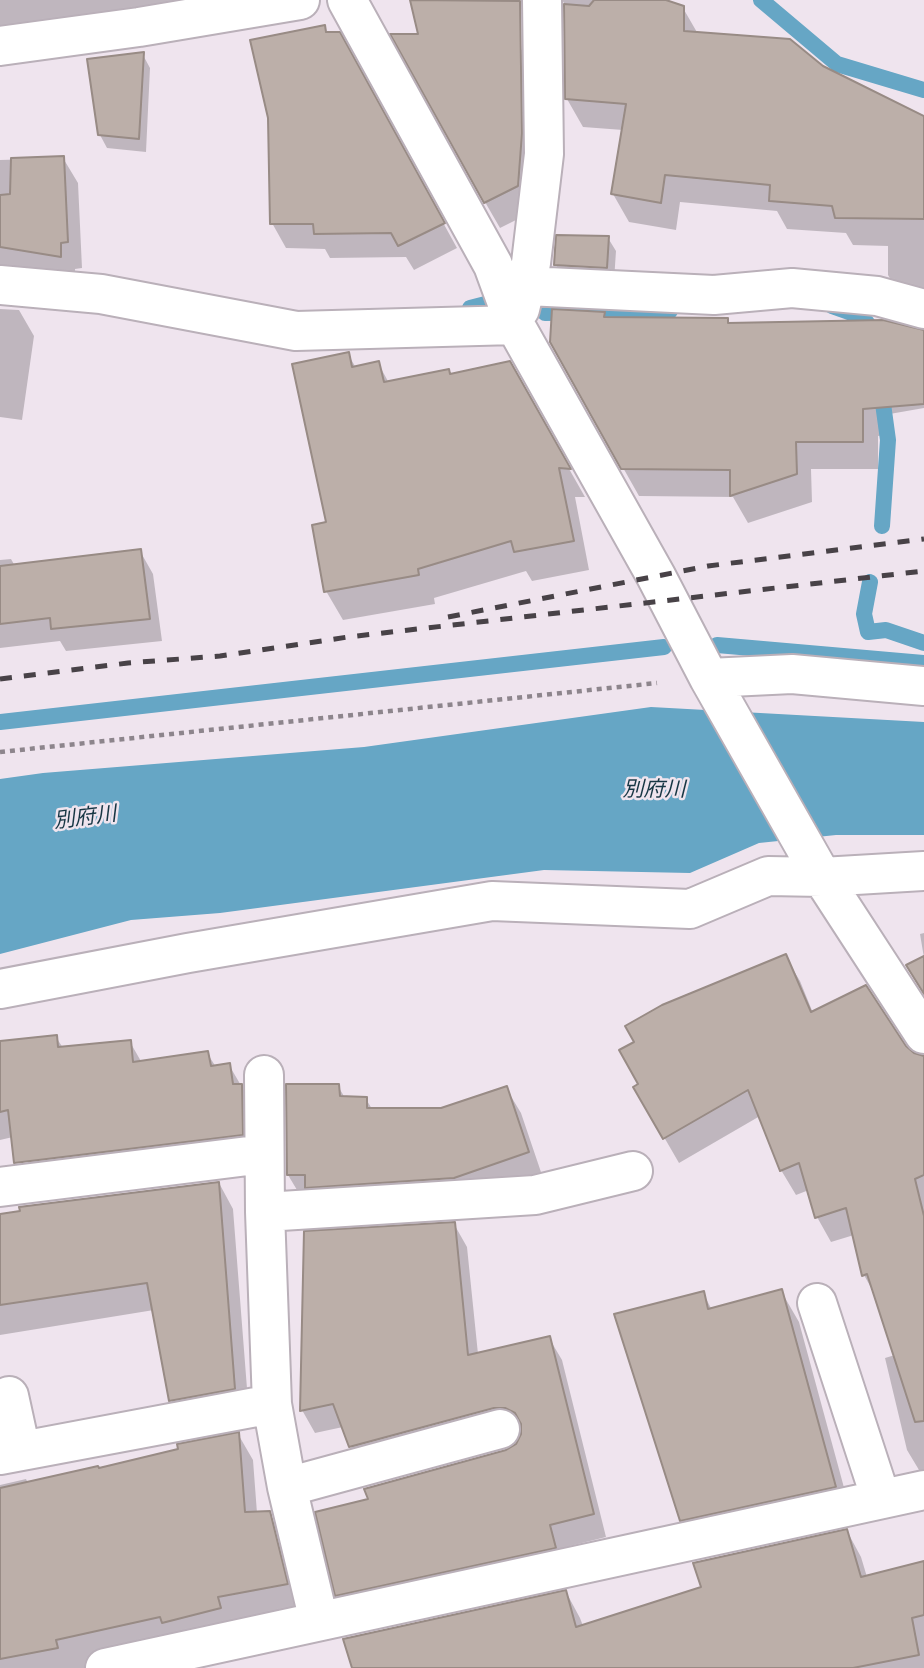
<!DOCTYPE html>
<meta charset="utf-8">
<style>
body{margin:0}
canvas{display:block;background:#efe4ee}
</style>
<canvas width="924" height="1668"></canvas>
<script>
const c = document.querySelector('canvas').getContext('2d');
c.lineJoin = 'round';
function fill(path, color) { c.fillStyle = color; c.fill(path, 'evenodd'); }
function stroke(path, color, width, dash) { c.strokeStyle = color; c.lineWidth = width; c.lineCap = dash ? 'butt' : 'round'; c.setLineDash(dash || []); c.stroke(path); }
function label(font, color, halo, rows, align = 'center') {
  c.font = font + ' Arial,"Noto Sans JP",sans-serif'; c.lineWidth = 5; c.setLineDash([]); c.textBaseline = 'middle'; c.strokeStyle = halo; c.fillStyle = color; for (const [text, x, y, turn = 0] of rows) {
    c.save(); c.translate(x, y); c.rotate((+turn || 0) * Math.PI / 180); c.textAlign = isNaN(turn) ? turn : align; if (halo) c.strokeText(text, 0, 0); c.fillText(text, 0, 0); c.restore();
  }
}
const water = new Path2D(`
 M 651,707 L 924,722 L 924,835 L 836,835 L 759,843 L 690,873 L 544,870 L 220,913 L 131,920 L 0,954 L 0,779 L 43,773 L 364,747 Z`);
const shadow = new Path2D(`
 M 0,0 L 260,0 L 0,33 Z
 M 411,0 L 507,0 L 520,52 L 521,49 L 535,73 L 532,212 L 500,228 L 485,202 L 420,36 Z
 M 562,0 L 661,0 L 683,8 L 698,34 L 822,68 L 924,118 L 924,309 L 904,303 L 888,275 L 888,246 L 853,245 L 846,233 L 787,229 L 777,211 L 680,202 L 676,230 L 629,222 L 613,194 L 623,130 L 583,127 L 567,99 L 566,6 Z
 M 324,27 L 328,34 L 353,59 L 457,248 L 414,270 L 406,257 L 330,258 L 325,249 L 286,248 L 272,223 Z
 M 143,55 L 150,68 L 146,152 L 107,148 L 100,135 Z
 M 63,158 L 78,183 L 82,268 L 75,269 L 75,282 L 0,295 L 0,160 Z
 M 608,238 L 616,251 L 614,281 L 563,278 L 556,265 Z
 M 0,309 L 19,310 L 34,336 L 22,420 L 0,417 Z
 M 604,313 L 607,319 L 727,319 L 729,324 L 924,332 L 924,408 L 884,415 L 885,435 L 878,436 L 878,469 L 811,469 L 812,502 L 748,523 L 733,497 L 639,496 L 552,342 Z
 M 348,354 L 356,368 L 378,363 L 389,383 L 450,375 L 509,363 L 585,497 L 575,497 L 589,570 L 532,581 L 526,571 L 434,598 L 435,604 L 343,620 L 326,591 L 328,524 Z
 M 140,551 L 153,574 L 162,641 L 66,651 L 60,641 L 0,648 L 0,560 L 11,559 L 15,566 Z
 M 924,933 L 924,994 L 924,958 L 920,934 Z
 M 785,956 L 800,981 L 813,1013 L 924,1144 L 924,1474 L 922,1475 L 907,1450 L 885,1358 L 895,1355 L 875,1295 L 864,1275 L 854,1235 L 831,1242 L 817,1217 L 809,1190 L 796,1195 L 781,1170 L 760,1116 L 679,1163 L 635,1087 Z
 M 56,1037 L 63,1048 L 130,1042 L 142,1063 L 207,1053 L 216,1067 L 229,1065 L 256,1111 L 256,1160 L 234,1149 L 28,1163 L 13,1137 L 0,1140 L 0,1043 Z
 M 338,1086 L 345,1098 L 366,1099 L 372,1109 L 442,1110 L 506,1088 L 521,1113 L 543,1178 L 303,1200 L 288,1175 Z
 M 219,1183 L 233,1209 L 249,1414 L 185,1426 L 171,1400 L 154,1310 L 0,1335 L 0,1216 Z
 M 454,1224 L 467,1247 L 478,1354 L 549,1338 L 562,1360 L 606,1537 L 562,1548 L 567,1571 L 350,1618 L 337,1595 L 370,1500 L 507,1451 L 517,1445 L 523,1432 L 508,1430 L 364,1470 L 351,1447 L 343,1427 L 315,1433 L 302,1410 Z
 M 781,1291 L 799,1322 L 852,1517 L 699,1550 L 682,1520 L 703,1293 L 712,1310 Z
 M 238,1434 L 253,1460 L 257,1513 L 269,1513 L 284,1539 L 301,1610 L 134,1668 L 0,1668 L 0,1485 L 26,1479 L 28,1483 L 99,1470 Z
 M 847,1531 L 861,1557 L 867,1577 L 924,1562 L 924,1668 L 354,1668 L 566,1592 L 580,1618 L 583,1626 L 703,1588 Z`);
const stream = new Path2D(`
 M 761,0 L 837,64 L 924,90
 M 832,306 C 851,313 871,316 874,339
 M 470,308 L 505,299
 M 545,313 L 670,311
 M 881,389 L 888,440 L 882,526
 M 870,582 L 864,614 L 868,632 L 886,630 L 924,643
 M 717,645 L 924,663
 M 0,722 L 664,647`);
const building = new Path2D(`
 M 410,0 L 520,1 L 522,133 L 518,186 L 484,203 L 390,34 L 418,34 Z
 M 594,0 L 666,0 L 684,6 L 684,31 L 790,39 L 823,66 L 924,116 L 924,219 L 835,218 L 832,206 L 769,201 L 770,185 L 665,175 L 661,203 L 611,194 L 626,104 L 565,99 L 564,4 L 589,6 Z
 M 325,25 L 326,32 L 340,32 L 445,223 L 398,246 L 391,233 L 314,234 L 313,224 L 270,224 L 268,118 L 250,40 Z
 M 144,52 L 139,139 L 98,135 L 87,59 Z
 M 64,156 L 68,242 L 61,243 L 61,257 L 0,247 L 0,195 L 10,194 L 11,158 Z
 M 556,235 L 609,236 L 607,268 L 554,265 Z
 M 552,309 L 605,312 L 604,317 L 728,318 L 728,323 L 883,320 L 924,330 L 924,404 L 863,409 L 863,442 L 796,442 L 797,474 L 730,496 L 730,470 L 621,469 L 550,342 Z
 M 349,352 L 352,367 L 379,361 L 384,382 L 449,369 L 450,374 L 510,361 L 571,469 L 559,468 L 574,541 L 514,552 L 511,541 L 418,569 L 419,575 L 324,592 L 312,525 L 326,522 L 292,364 Z
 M 141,549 L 150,619 L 51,629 L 50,618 L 0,624 L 0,566 Z
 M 786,954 L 811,1012 L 866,985 L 906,1046 L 914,1053 L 924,1056 L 924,1175 L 915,1179 L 924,1216 L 924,1421 L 915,1422 L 867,1274 L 862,1276 L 846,1208 L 815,1218 L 799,1163 L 780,1171 L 748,1090 L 663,1139 L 633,1087 L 638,1084 L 619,1050 L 634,1042 L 625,1026 L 662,1005 Z
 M 924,956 L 924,994 L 906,965 Z
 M 57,1035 L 58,1047 L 131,1040 L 133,1062 L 208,1051 L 211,1066 L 230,1063 L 233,1084 L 242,1084 L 243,1135 L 14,1163 L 8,1110 L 0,1112 L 0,1041 Z
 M 286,1084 L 339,1084 L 340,1096 L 367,1097 L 367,1108 L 441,1108 L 507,1086 L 529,1152 L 454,1178 L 305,1188 L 305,1175 L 287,1175 Z
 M 219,1182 L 235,1389 L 169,1401 L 147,1283 L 0,1305 L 0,1214 L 20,1211 L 19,1207 Z
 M 455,1222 L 468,1355 L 550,1336 L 594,1514 L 550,1525 L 556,1548 L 335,1596 L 315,1512 L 368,1499 L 364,1489 L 506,1450 L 516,1444 L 521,1434 L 521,1424 L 515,1413 L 505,1408 L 494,1408 L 349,1447 L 333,1404 L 300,1411 L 304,1231 Z
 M 782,1289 L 836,1487 L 680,1521 L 614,1314 L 704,1291 L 708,1309 Z
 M 239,1432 L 245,1512 L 270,1511 L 288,1584 L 218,1597 L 221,1608 L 162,1623 L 160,1617 L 56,1640 L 58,1648 L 0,1659 L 0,1488 L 98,1466 L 99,1468 L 178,1449 L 177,1444 Z
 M 847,1529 L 861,1577 L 924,1561 L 924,1615 L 912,1618 L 919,1655 L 853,1668 L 352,1668 L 343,1639 L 566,1590 L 576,1627 L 701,1587 L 693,1563 Z`);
const path = new Path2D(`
 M 0,752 L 657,683`);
const minor = new Path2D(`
 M 347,0 L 493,265 L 515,325 L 656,576 L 709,678 L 822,877 L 924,1034
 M 0,46 L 139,27 L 300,0
 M 0,285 L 101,294 L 296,331 L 515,325
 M 527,286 L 714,295 L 792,288 L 877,296 L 924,309
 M 520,309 L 531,263 L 544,154 L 542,0
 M 709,678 L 792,674 L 924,686
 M 0,989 L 188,953 L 492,901 L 690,909 L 768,876 L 822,877 L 924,871
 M 264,1075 L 265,1212 L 272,1404 L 287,1487 L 319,1621
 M 0,1187 L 264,1154
 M 265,1212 L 535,1195 L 633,1171
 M 817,1303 L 881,1499
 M 9,1396 L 21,1451
 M 0,1455 L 272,1404
 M 287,1487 L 500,1429
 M 105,1668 L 924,1490`);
const rail = new Path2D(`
 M 448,617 L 708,566 L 924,539
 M 0,679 L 128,663 L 220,656 L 348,637 L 924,571`);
const waterNames = [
 ["別府川",654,790],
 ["別府川",85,818,-7]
];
fill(water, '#66a6c5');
fill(shadow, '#0003');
stroke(stream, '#66a6c5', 16);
fill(building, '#bcafa9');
stroke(building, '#988b85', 2);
stroke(minor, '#bab0b9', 42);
stroke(path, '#8d858c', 4.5, [5, 5]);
stroke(minor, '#fff', 38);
stroke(rail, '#484247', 5, [12, 12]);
label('italic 21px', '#173644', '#efe4ee', waterNames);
</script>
